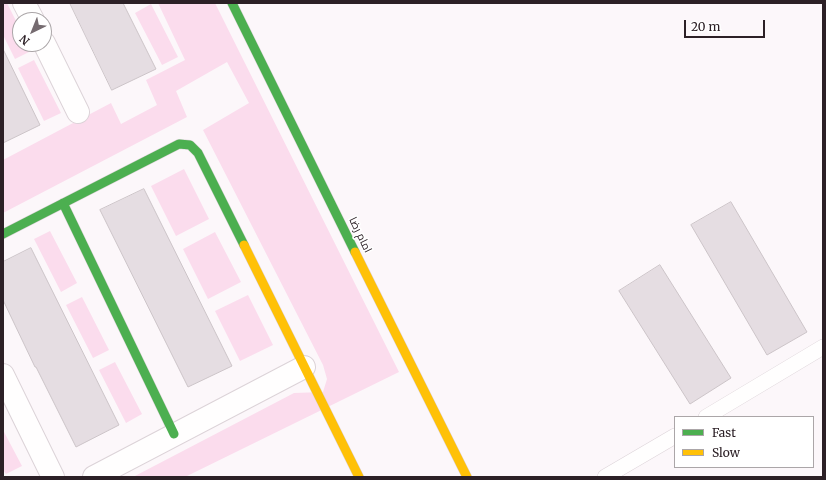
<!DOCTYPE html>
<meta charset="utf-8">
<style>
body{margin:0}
#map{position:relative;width:826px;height:480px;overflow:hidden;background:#fcf7fa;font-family:Merriweather,serif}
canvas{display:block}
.frame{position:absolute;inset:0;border:4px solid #2c2026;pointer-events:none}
.legend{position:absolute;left:674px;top:416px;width:140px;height:52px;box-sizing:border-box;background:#fff;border:1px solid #aba6a8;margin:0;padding:5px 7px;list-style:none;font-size:12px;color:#2c2026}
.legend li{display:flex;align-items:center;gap:8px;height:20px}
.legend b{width:20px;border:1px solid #aba6a8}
.north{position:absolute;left:12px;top:12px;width:40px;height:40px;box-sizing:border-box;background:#fff;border:1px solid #aba6a8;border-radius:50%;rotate:223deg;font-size:11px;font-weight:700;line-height:16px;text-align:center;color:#2c2026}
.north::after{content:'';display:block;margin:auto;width:14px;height:18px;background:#756b70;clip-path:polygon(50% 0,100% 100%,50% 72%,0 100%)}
.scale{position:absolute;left:684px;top:20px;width:81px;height:18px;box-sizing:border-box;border:2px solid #2c2026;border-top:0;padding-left:5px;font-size:12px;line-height:14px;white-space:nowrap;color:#2c2026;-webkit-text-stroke:3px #fff;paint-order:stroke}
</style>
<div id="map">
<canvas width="826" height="480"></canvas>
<div class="frame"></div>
<ul class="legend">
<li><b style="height:5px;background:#4caf50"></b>Fast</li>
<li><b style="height:5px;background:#ffc107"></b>Slow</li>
</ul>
<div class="north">N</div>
<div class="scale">20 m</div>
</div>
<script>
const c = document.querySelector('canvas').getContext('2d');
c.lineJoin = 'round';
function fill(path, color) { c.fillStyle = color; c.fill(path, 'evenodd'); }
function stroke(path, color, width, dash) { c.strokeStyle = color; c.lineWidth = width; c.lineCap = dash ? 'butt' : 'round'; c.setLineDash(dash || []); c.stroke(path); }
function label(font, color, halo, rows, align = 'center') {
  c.font = font + ' Merriweather,Cairo,serif'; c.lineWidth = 3; c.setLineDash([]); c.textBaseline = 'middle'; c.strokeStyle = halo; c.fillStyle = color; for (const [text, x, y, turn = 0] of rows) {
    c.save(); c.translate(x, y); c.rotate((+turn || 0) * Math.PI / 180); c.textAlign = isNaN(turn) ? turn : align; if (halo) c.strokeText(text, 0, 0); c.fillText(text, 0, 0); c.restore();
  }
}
const green = new Path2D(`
 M 3,3 L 7,3 L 20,29 L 20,44 L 28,44 L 31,51 L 15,59 L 3,35 Z
 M 158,3 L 215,3 L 399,372 L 185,477 L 133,477 L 294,393 L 323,392 L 327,379 L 323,365 L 203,130 L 249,103 L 227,62 L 176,91 L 187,117 L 3,213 L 3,160 L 111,103 L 121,124 L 157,105 L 146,80 L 185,60 Z
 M 151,4 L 178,57 L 162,65 L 135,13 Z
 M 34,60 L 61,113 L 44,121 L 18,68 Z
 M 184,169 L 209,219 L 176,236 L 151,186 Z
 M 50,231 L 77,283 L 61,292 L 34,239 Z
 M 215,232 L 241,282 L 208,299 L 183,249 Z
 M 248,295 L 273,345 L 240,361 L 215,311 Z
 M 82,297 L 109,350 L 93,358 L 66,305 Z
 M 115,362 L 142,414 L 126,423 L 99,370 Z
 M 3,430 L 22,466 L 6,474 L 3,470 Z`);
const building = new Path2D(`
 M 70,3 L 123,3 L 156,69 L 112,90 Z
 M 3,49 L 40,125 L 3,143 Z
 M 144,189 L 232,366 L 188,387 L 100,210 Z
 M 731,202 L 807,332 L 767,355 L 691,225 Z
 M 31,248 L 119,425 L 76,447 L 36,367 L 35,367 L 3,300 L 3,262 Z
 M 660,265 L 731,378 L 690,404 L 619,291 Z`);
const lane = new Path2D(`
 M 706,417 L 823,347
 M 605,477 L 675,436`);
const street = new Path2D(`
 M 24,3 L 33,20
 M 44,43 L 78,112
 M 3,375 L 53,477
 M 94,477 L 304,367`);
const fast = new Path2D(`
 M 232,3 L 355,252
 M 63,203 L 174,434
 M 3,234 L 179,144 L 190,145 L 198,153 L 244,245`);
const slow = new Path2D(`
 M 244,245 L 359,477
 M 355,252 L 467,477`);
const streetNames = [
 ["امام رضا",360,235,64]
];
fill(green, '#fbdced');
fill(building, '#e5dde2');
stroke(building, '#ccc4c8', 1);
stroke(lane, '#dcd3d8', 16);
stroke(street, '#dcd3d8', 24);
stroke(fast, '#dcd3d8', 10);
stroke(slow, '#dcd3d8', 10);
stroke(lane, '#fffefe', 15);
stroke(street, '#fffefe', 22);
stroke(fast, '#4caf50', 9);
stroke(slow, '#ffc107', 9);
label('11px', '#2c2026', '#fff', streetNames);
</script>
